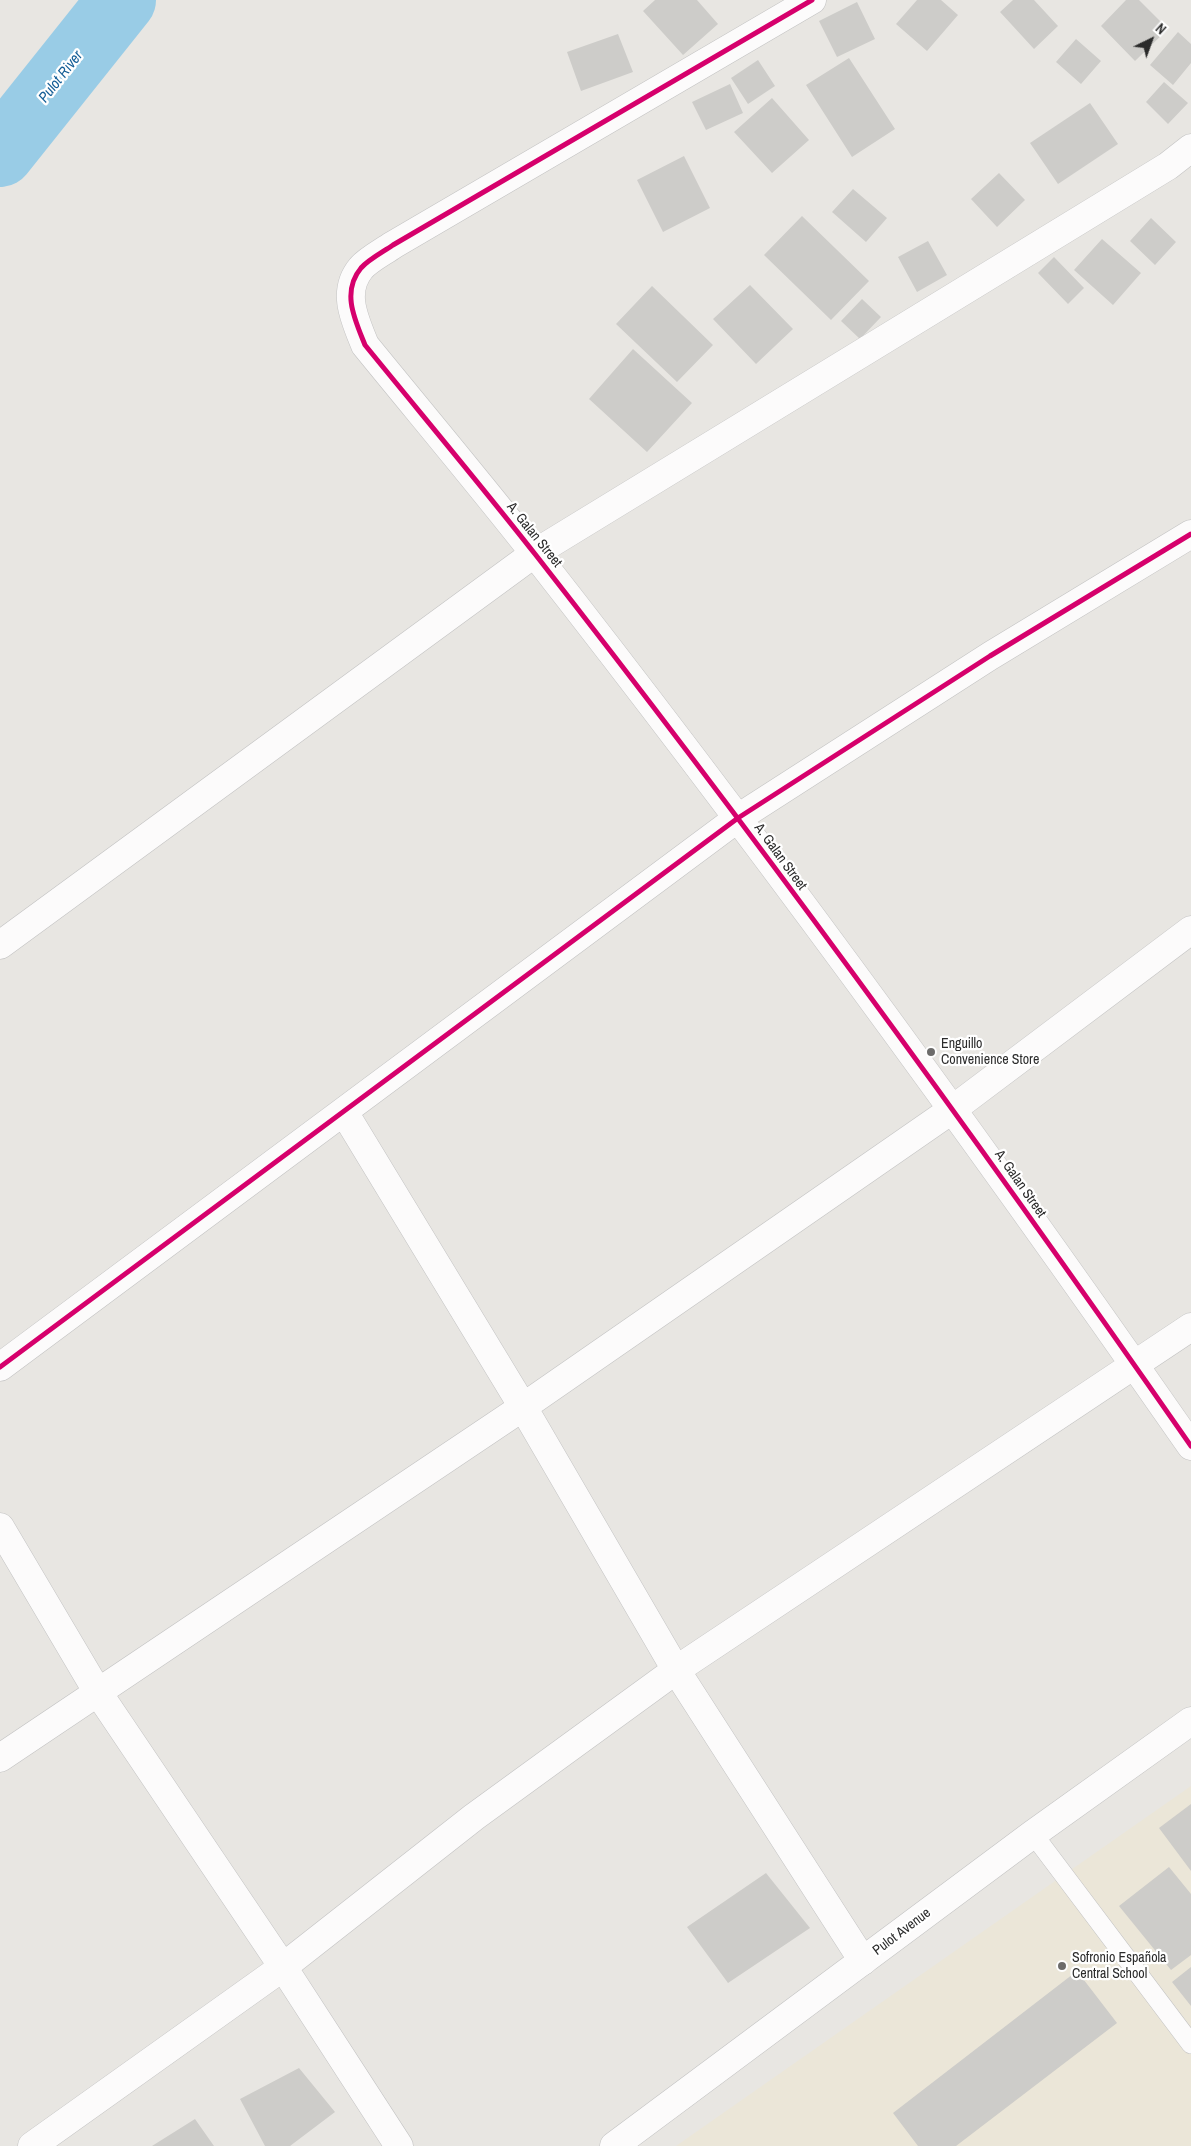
<!DOCTYPE html>
<meta charset="utf-8">
<style>
body{margin:0}
#map{position:relative;width:1191px;height:2146px;overflow:hidden;background:#e8e6e2;font-family:"Archivo Narrow",sans-serif}
canvas{display:block}
.north{position:absolute;left:1126px;top:15px;width:50px;height:50px;-webkit-text-stroke:4px #fff;paint-order:stroke;rotate:42deg;font-size:14px;font-weight:700;line-height:20px;text-align:center;color:#2b2b2b}
.north::after{content:'';display:block;margin:auto;width:18px;height:22px;background:#2b2b2b;clip-path:polygon(50% 0,100% 100%,50% 72%,0 100%)}
</style>
<div id="map">
<canvas width="1191" height="2146"></canvas>
<div class="north">N</div>
</div>
<script>
const c = document.querySelector('canvas').getContext('2d');
c.lineJoin = 'round';
function fill(path, color) { c.fillStyle = color; c.fill(path, 'evenodd'); }
function stroke(path, color, width, dash) { c.strokeStyle = color; c.lineWidth = width; c.lineCap = dash ? 'butt' : 'round'; c.setLineDash(dash || []); c.stroke(path); }
function label(font, color, halo, rows, align = 'center') {
  c.font = font + ' "Archivo Narrow",sans-serif'; c.lineWidth = 4.5; c.setLineDash([]); c.textBaseline = 'middle'; c.strokeStyle = halo; c.fillStyle = color; for (const [text, x, y, turn = 0] of rows) {
    c.save(); c.translate(x, y); c.rotate((+turn || 0) * Math.PI / 180); c.textAlign = isNaN(turn) ? turn : align; if (halo) c.strokeText(text, 0, 0); c.fillText(text, 0, 0); c.restore();
  }
}
const education = new Path2D(`
 M 1191,1786 L 1191,2146 L 676,2146 Z`);
const river = new Path2D(`
 M 0,153 L 122,0`);
const building = new Path2D(`
 M 655,0 L 697,0 L 718,24 L 683,55 L 643,11 Z
 M 917,0 L 941,0 L 958,15 L 927,51 L 896,24 Z
 M 1013,0 L 1034,0 L 1058,26 L 1034,49 L 1000,12 Z
 M 1126,0 L 1139,0 L 1168,29 L 1135,61 L 1101,26 Z
 M 857,2 L 875,39 L 837,57 L 819,21 Z
 M 1178,32 L 1191,44 L 1191,63 L 1173,85 L 1150,65 Z
 M 618,34 L 633,72 L 581,91 L 567,52 Z
 M 1076,39 L 1101,61 L 1081,84 L 1056,62 Z
 M 849,58 L 895,129 L 852,157 L 806,85 Z
 M 758,60 L 775,86 L 748,104 L 731,78 Z
 M 1164,82 L 1188,103 L 1168,124 L 1146,102 Z
 M 730,84 L 743,113 L 706,130 L 692,102 Z
 M 772,98 L 809,140 L 772,173 L 734,132 Z
 M 1090,103 L 1118,144 L 1058,184 L 1030,143 Z
 M 684,156 L 710,208 L 663,232 L 637,180 Z
 M 999,173 L 1025,200 L 997,227 L 971,199 Z
 M 853,189 L 887,218 L 866,242 L 832,212 Z
 M 802,216 L 869,281 L 831,320 L 764,255 Z
 M 1151,218 L 1176,242 L 1155,265 L 1130,241 Z
 M 1102,239 L 1141,273 L 1113,305 L 1074,270 Z
 M 928,241 L 947,275 L 917,292 L 898,257 Z
 M 1054,257 L 1084,288 L 1068,304 L 1038,273 Z
 M 750,285 L 793,329 L 756,364 L 713,319 Z
 M 652,286 L 713,345 L 677,382 L 616,324 Z
 M 862,299 L 881,317 L 860,339 L 841,321 Z
 M 633,349 L 692,403 L 647,452 L 589,399 Z
 M 1191,1804 L 1191,1871 L 1159,1828 Z
 M 1169,1867 L 1191,1894 L 1191,1955 L 1171,1970 L 1119,1906 Z
 M 766,1873 L 810,1928 L 728,1983 L 687,1927 Z
 M 1191,1967 L 1191,2006 L 1172,1982 Z
 M 1077,1971 L 1117,2023 L 956,2146 L 918,2146 L 893,2113 Z
 M 299,2068 L 335,2112 L 290,2146 L 265,2146 L 240,2099 Z
 M 195,2119 L 214,2146 L 152,2146 Z`);
const lane = new Path2D(`
 M 1033,1834 L 1191,2044`);
const street = new Path2D(`
 M 812,0 L 393,245 C 383,252 369,259 361,268 C 341,292 355,320 365,345 C 422,415 480,484 535,554 C 763,845 980,1143 1191,1446
 M 0,945 L 535,553 L 1168,166 L 1191,148
 M 344,1112 L 523,1407 L 676,1670 L 863,1961
 M 0,1367 L 738,818 L 990,656 L 1191,534
 M 0,1527 L 97,1691 L 283,1967 L 399,2146
 M 0,1758 L 523,1407 L 953,1109 L 1191,930
 M 32,2146 L 283,1967 L 474,1817 L 676,1670 L 1191,1327`);
const secondary = new Path2D(`
 M 614,2146 L 1033,1834 L 1191,1721`);
const cycleway = new Path2D(`
 M 812,0 L 393,245 C 383,252 369,259 361,268 C 341,292 355,320 365,345 C 422,415 480,484 535,554 C 763,845 980,1143 1191,1446
 M 0,1367 L 738,818 L 990,656 L 1191,534`);
const markers = [
 [931,1052,5,"#6d6c6b"],
 [1062,1966,5,"#6d6c6b"]
];
const streetNames = [
 ["A. Galan Street",534,535,51],
 ["A. Galan Street",780,857,54],
 ["A. Galan Street",1020,1184,55],
 ["Pulot Avenue",902,1932,-37]
];
const poiNames = [
 ["Enguillo",941,1044],
 ["Convenience Store",941,1060],
 ["Sofronio Española",1072,1958],
 ["Central School",1072,1974]
];
const waterNames = [
 ["Pulot River",61,77,-52]
];
fill(education, '#ebe6d8');
stroke(river, '#99cce6', 68);
fill(building, '#cdccc9');
stroke(lane, '#c2c2c2', 20);
stroke(street, '#c2c2c2', 29);
stroke(secondary, '#c2c2c2', 29);
stroke(lane, '#fcfbfb', 19);
stroke(street, '#fcfbfb', 28);
stroke(secondary, '#fcfbfb', 28);
stroke(cycleway, '#d6006c', 5);
for (const [x, y, r, color] of markers) { const dot = new Path2D(); dot.arc(x, y, r, 0, 2 * Math.PI); c.fillStyle = color; c.fill(dot); stroke(dot, '#fff', 2); }
label('14px', '#2b2b2b', '#fff', streetNames);
label('14px', '#2b2b2b', '#fff', poiNames, 'left');
label('italic 15px', '#155e96', '#fff', waterNames);
</script>
